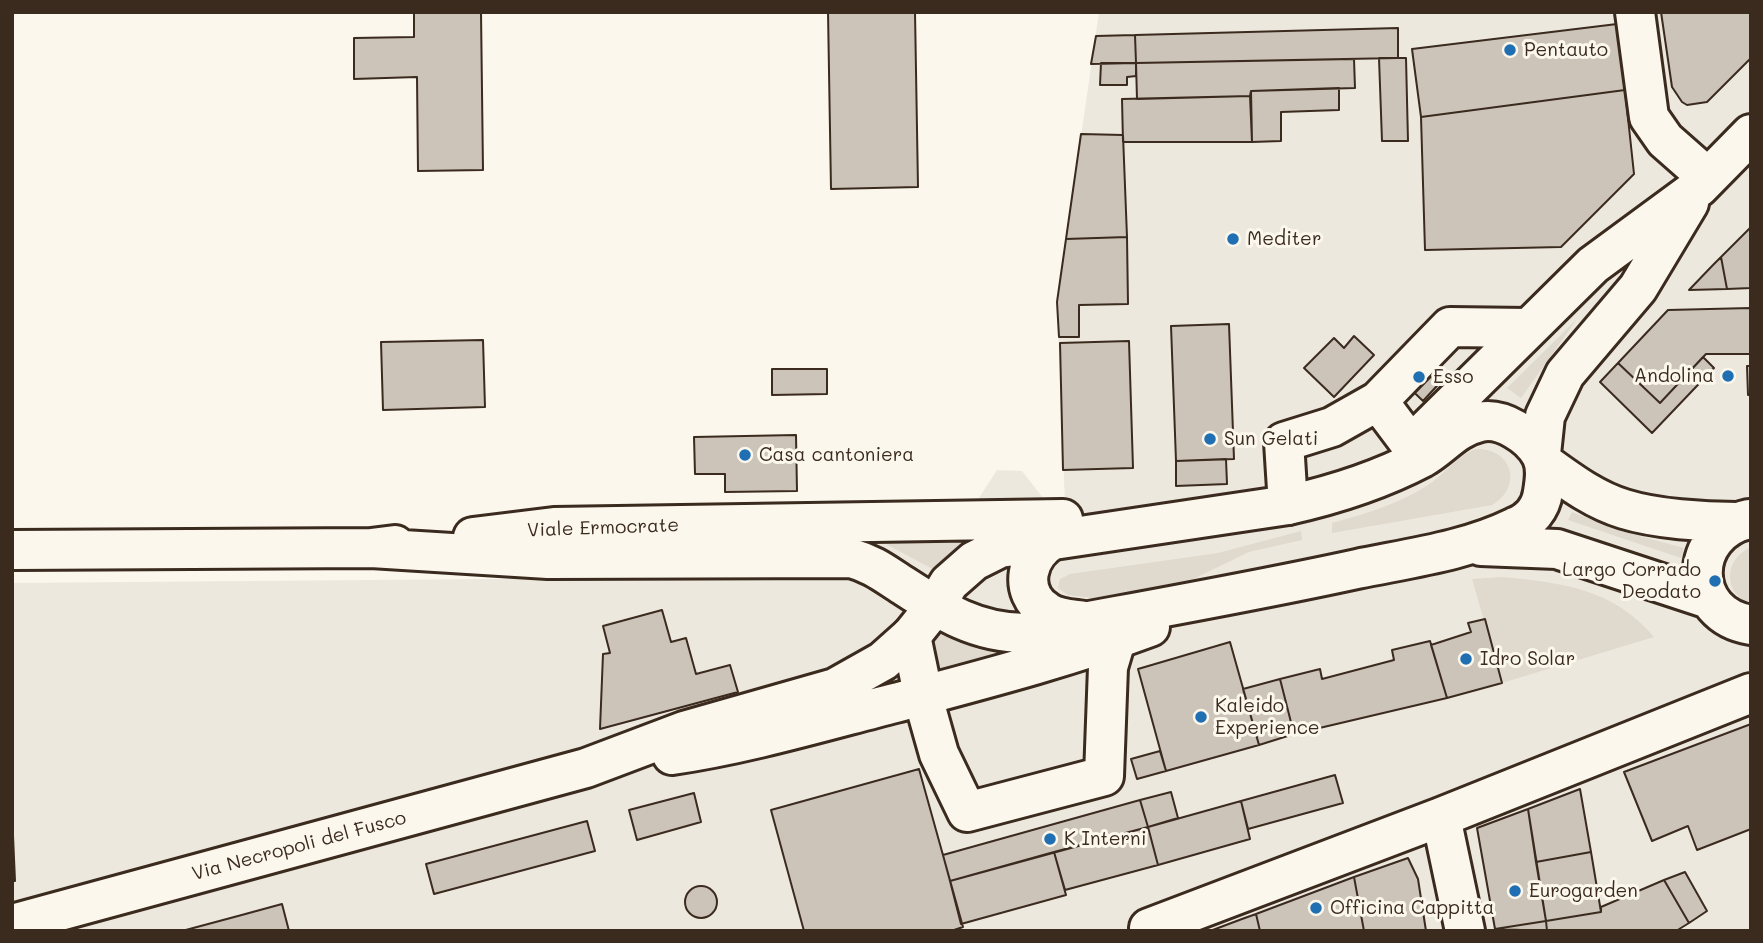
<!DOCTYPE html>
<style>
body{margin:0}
#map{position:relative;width:1763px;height:943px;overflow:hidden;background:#fbf7ec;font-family:Mali,sans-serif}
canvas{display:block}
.frame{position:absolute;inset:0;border:14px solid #3b2a1e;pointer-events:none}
</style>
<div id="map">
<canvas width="1763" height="943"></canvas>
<div class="frame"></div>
</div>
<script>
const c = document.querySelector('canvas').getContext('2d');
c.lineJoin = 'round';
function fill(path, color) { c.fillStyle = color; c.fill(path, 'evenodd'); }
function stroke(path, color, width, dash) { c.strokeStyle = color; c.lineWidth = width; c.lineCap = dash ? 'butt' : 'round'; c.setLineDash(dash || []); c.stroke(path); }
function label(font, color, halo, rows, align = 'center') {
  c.font = font + ' Mali,sans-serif'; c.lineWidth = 6; c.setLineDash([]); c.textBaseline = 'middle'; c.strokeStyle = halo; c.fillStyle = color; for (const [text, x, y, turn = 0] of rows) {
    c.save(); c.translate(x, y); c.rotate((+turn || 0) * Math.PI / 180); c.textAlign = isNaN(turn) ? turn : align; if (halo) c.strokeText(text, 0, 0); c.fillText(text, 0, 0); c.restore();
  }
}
const built = new Path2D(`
 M 1099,12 L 1751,12 L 1751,931 L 12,931 L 12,583 L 846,576 L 838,508 L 975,504 L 997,470 L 1022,471 L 1047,503 L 1065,504 L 1057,302 Z`);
const green = new Path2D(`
 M 1577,319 L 1521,398 L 1507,388 Z
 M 1476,449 C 1513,448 1523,487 1492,505 L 1332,533 L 1332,523 C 1365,514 1399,504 1428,485 C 1445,474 1458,455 1476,449 Z
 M 1572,512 L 1621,531 L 1684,548 L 1681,558 L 1568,520 Z
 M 1301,531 L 1302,540 L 1249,552 L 1185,583 L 1092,598 L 1068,595 L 1058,588 L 1060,579 L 1070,574 L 1218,553 Z
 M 857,532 L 999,532 L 940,573 L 884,543 Z
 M 1751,547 L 1751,604 C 1722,593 1724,559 1751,547 Z
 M 1502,577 C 1563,583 1612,588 1654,637 L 1502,683 L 1472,579 Z
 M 937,631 L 979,650 L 1028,654 L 931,679 L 925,651 Z`);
const building = new Path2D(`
 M 414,12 L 481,12 L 483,170 L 418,171 L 417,77 L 354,79 L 354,38 L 414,37 Z
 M 828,12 L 915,12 L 918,187 L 831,189 Z
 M 1661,12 L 1751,12 L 1751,58 L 1707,102 L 1687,105 L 1682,102 L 1672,87 Z
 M 1617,24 L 1625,90 L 1421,117 L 1412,49 Z
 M 1398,28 L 1398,58 L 1136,63 L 1135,35 Z
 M 1135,35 L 1136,63 L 1091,64 L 1096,36 Z
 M 1379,58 L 1406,58 L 1408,141 L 1382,141 Z
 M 1354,59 L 1355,88 L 1251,91 L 1250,96 L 1137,99 L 1136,63 Z
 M 1101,63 L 1136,63 L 1136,76 L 1127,77 L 1127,85 L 1100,85 Z
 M 1339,88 L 1339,110 L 1281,112 L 1281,141 L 1252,142 L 1251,91 Z
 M 1625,90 L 1634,174 L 1561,247 L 1425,250 L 1421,117 Z
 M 1250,96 L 1252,142 L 1123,142 L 1122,99 Z
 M 1081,134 L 1123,135 L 1127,237 L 1066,239 Z
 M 1751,227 L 1751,288 L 1727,289 L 1721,257 Z
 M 1127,237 L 1128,304 L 1079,305 L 1079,337 L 1059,337 L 1057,302 L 1066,239 Z
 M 1721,257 L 1727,289 L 1689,290 L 1713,265 Z
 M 1751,308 L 1751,354 L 1706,354 L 1660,403 L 1618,363 L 1668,310 Z
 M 1229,324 L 1234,459 L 1176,461 L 1171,326 Z
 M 1354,336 L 1374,355 L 1334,397 L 1304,368 L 1334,338 L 1344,348 Z
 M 483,340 L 485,407 L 383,410 L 381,342 Z
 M 1129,341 L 1133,468 L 1063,470 L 1060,343 Z
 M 1417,347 L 1447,375 L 1423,401 L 1393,372 Z
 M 1703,357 L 1714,368 L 1652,433 L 1600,382 L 1618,363 L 1660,403 Z
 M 1747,366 L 1751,366 L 1751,395 L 1748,395 Z
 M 772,369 L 827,369 L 827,394 L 772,395 Z
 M 796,435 L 797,491 L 725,492 L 725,474 L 695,474 L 694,437 Z
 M 1226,459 L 1227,484 L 1176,486 L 1176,461 Z
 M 662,610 L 671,642 L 686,638 L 696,674 L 730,665 L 738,692 L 600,729 L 603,654 L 610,653 L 603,626 Z
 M 1485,619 L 1502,683 L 1447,698 L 1431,645 L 1471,632 L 1468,623 Z
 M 1430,641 L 1447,698 L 1294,734 L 1280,679 L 1320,669 L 1322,679 L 1394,660 L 1392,650 Z
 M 1230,642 L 1259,745 L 1166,771 L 1138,669 Z
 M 1280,679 L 1294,734 L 1259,745 L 1243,689 Z
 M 1751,724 L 1751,829 L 1697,850 L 1688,826 L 1652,841 L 1624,772 Z
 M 1160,751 L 1166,771 L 1137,779 L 1131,759 Z
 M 919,769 L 963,927 L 951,931 L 804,931 L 771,810 Z
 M 1335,775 L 1343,803 L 1248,829 L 1241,801 Z
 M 1580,789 L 1591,852 L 1536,862 L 1528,809 Z
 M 1171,792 L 1178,818 L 1148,827 L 1140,800 Z
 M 694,793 L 701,822 L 637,840 L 629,810 Z
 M 1140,800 L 1148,827 L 950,881 L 943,855 Z
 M 1241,801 L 1250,839 L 1158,865 L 1148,827 Z
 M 1528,809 L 1546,921 L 1495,929 L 1477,828 Z
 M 12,813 L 15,881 L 12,881 Z
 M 587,821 L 595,851 L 434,894 L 426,864 Z
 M 1148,827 L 1158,865 L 1065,890 L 1054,852 Z
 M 1054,852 L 1066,895 L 961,924 L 950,881 Z
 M 1591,852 L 1601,912 L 1546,921 L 1536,862 Z
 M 1408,858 L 1418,879 L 1426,931 L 1364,931 L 1354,877 Z
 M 1685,872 L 1707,911 L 1689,923 L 1664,880 Z
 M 1354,877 L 1364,931 L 1260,931 L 1256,914 Z
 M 1664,880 L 1689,923 L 1676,931 L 1547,931 L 1546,921 L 1601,912 L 1601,907 Z
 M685 902a16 16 0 1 1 32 0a16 16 0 1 1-32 0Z
 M 282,904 L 289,931 L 182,931 L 238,916 Z
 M 1256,914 L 1260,931 L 1210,931 L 1242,919 Z
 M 1546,921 L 1547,931 L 1495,929 Z`);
const minor = new Path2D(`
 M 1635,12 L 1649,117 L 1665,140 L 1707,177
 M 1411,445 L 1378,401 L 1450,327 L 1528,328
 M 1288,505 L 1284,442 L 1332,427 L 1378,401
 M 911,636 L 926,708 L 939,754 L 967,812 L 1104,776 L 1108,667 L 1116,640
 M 1441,817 L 1465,931
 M 1150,931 L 1149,928 L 1441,817 L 1751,693`);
const major = new Path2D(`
 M 1415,441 L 1593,265 L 1699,187 L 1751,134
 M 1541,454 L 1545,416 L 1565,374 L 1638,288 L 1689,203
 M 1544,463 C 1569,481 1594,500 1624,509 C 1656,519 1704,522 1737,522
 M 1749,519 C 1687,533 1687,615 1751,625
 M 473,537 L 554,527 L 1063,519
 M 1055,539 C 1026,553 1017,592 1046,611 C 1057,619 1071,619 1084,621
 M 1481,546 L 1557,549 L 1709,599
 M 12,550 L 371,548 L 395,545
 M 672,755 C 747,744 821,722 895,703 C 981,680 1067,658 1150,627
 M 12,924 L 586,768 L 684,731 L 835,688 L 883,661 L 911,636 L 935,606 L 949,583 L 974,561 L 1000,548 L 1288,505 C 1333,495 1380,480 1422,458 C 1443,446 1454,428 1480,422 C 1502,417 1531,436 1541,455 C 1547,467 1545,480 1543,492 C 1541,508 1530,521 1515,527 C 1466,551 1410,558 1357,569 C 1247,593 1136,612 1025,633 C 976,633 944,612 904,586 C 885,574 873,564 851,558 L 548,559 L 371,548`);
const markers = [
 [1510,50,7,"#1f6fb2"],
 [1233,239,7,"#1f6fb2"],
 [1728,376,7,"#1f6fb2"],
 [1419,377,7,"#1f6fb2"],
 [1210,439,7,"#1f6fb2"],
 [745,455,7,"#1f6fb2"],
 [1715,581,7,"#1f6fb2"],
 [1466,659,7,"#1f6fb2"],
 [1201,717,7,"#1f6fb2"],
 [1050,839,7,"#1f6fb2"],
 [1515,891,7,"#1f6fb2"],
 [1316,908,7,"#1f6fb2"]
];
const poiNames = [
 ["Pentauto",1524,50],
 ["Mediter",1247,239],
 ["Andolina",1714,376,"right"],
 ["Esso",1433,377],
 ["Sun Gelati",1224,439],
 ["Casa cantoniera",759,455],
 ["Largo Corrado",1701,570,"right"],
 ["Deodato",1701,592,"right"],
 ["Idro Solar",1480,659],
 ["Kaleido",1215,706],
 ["Experience",1215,728],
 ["K Interni",1064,839],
 ["Eurogarden",1529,891],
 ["Officina Cappitta",1330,908]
];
const streetNames = [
 ["Viale Ermocrate",603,528,-2],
 ["Via Necropoli del Fusco",299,846,-15]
];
fill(built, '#ede8dd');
fill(green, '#dfd9ce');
fill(building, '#ccc4b9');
stroke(building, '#3b2a1e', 2);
stroke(minor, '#3b2a1e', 44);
stroke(major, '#3b2a1e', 44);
stroke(minor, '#fbf7ec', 38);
stroke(major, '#fbf7ec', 38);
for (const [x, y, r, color] of markers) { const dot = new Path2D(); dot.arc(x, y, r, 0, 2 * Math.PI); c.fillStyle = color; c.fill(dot); stroke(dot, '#fbf7ec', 2.5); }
label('19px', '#3b2a1e', '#fbf7ec', poiNames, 'left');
label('19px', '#3b2a1e', '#fbf7ec', streetNames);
</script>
